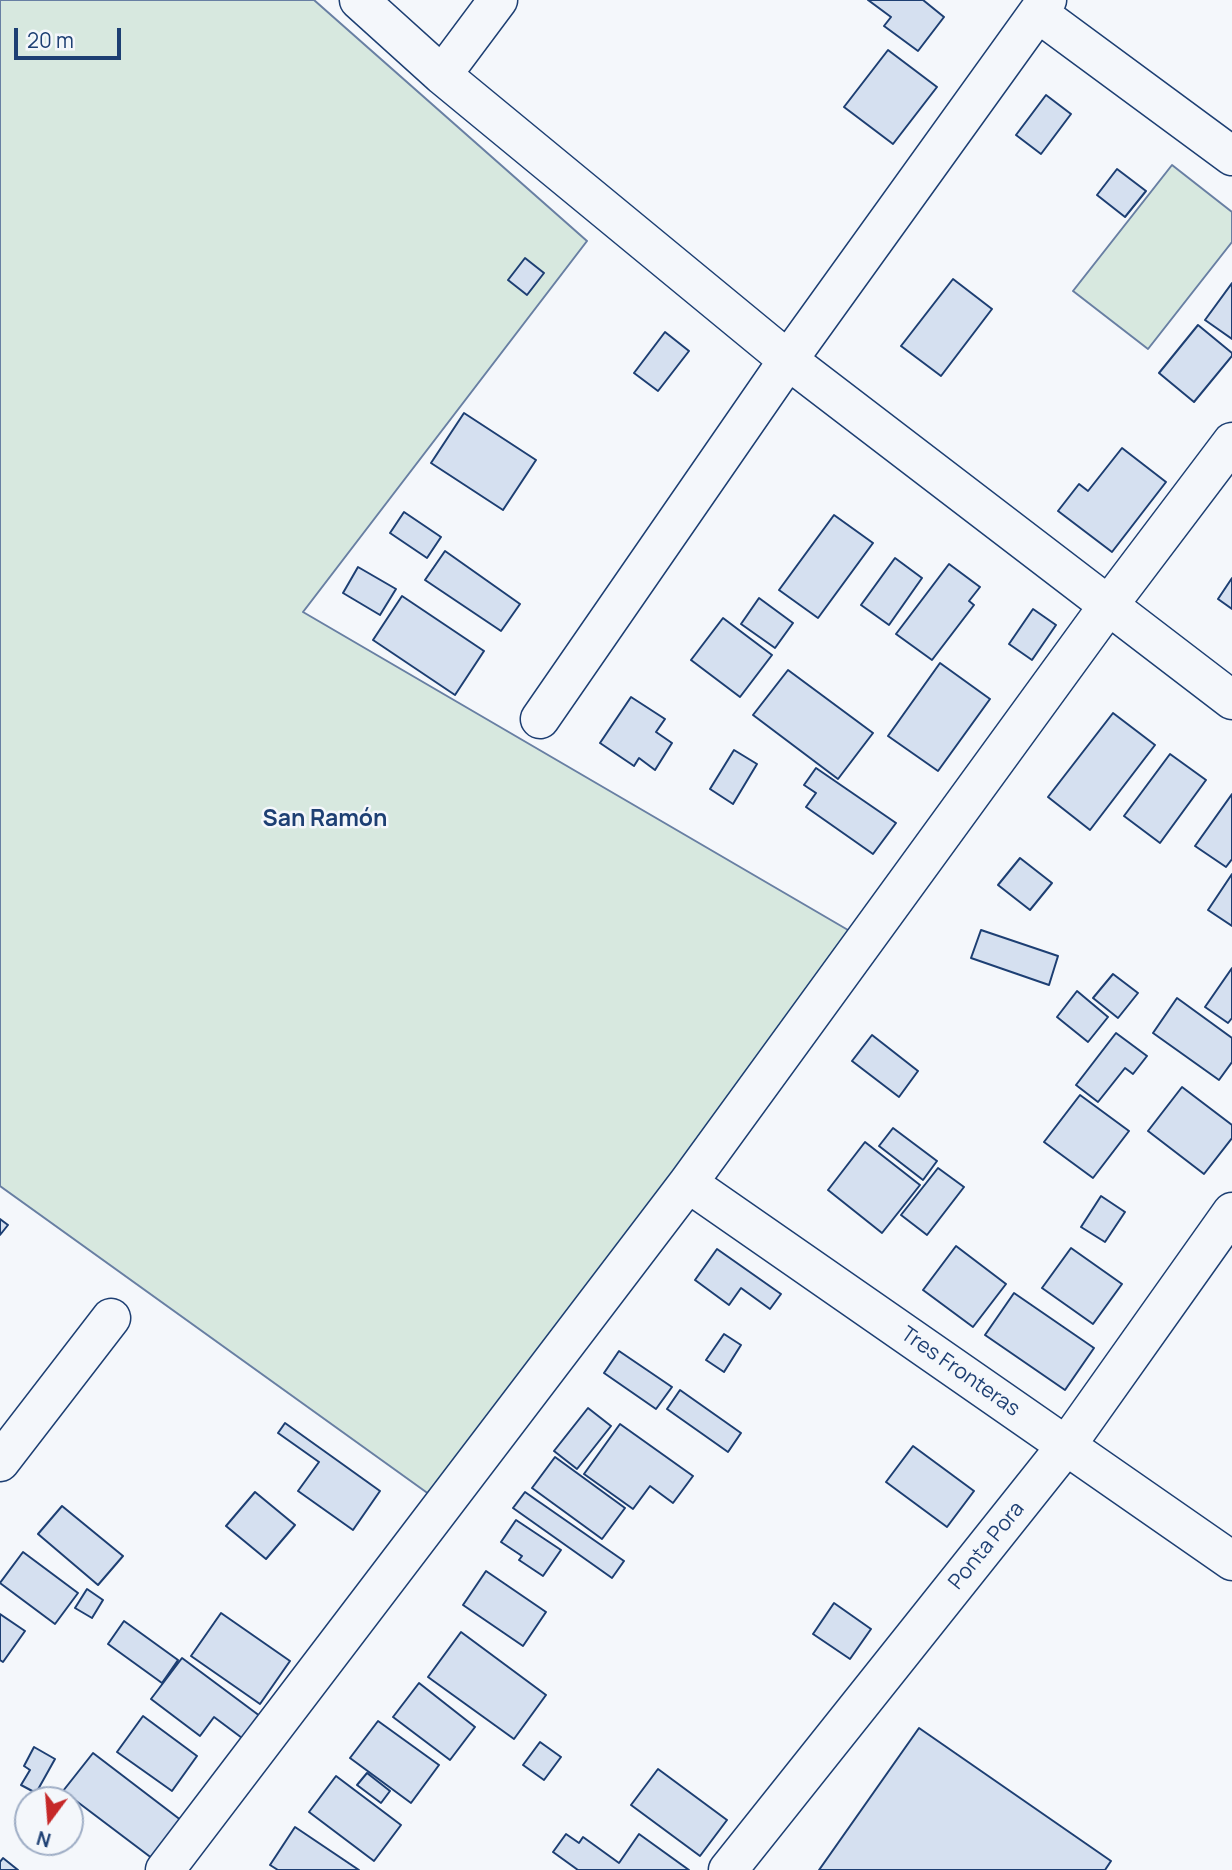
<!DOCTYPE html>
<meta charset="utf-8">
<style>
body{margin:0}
#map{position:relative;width:1232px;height:1870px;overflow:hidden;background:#f4f7fb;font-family:Manrope,sans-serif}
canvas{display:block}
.north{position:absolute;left:14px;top:1786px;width:70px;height:70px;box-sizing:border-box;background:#f4f7fb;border:2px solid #9eadc5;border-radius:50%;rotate:196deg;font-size:19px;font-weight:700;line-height:28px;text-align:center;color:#1d3f73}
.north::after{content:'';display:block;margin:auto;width:24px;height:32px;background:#c62828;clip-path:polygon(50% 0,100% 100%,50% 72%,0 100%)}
.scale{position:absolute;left:14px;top:28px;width:107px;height:32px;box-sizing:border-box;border:4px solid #1d3f73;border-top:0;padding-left:9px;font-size:21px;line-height:24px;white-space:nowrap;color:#1d3f73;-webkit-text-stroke:5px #f4f7fb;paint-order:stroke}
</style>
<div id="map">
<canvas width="1232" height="1870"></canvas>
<div class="north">N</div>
<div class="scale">20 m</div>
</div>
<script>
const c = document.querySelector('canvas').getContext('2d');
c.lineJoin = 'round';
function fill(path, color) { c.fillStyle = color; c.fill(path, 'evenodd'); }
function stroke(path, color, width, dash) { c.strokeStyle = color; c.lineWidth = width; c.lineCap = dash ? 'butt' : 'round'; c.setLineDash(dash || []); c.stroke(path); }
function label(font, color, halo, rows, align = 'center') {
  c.font = font + ' Manrope,sans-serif'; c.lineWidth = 5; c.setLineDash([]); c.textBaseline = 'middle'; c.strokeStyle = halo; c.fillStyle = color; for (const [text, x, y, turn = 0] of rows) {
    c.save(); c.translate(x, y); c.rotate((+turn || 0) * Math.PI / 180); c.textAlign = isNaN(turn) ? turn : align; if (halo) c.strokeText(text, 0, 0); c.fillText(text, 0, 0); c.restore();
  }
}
const green = new Path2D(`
 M 0,0 L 314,0 L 587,241 L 303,612 L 860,937 L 433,1497 L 0,1186 Z
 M 1172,165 L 1232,212 L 1232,242 L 1148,349 L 1073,291 Z`);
const building = new Path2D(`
 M 868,0 L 923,0 L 944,17 L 918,51 L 884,26 L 891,17 Z
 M 888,50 L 937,87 L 893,144 L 844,107 Z
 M 1046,95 L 1071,114 L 1041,154 L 1016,135 Z
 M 1117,169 L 1146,191 L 1125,217 L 1097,195 Z
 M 525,258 L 544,273 L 527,295 L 508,280 Z
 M 953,279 L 992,309 L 941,376 L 901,346 Z
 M 1232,283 L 1232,339 L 1205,320 Z
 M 1198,325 L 1232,353 L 1232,356 L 1194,402 L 1159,373 Z
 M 665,332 L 689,351 L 658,391 L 634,373 Z
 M 464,413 L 536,460 L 503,510 L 431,463 Z
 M 1122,448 L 1166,482 L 1112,552 L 1058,511 L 1079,484 L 1088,491 Z
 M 404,512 L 441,537 L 427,558 L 390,533 Z
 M 834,515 L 873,543 L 818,618 L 779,590 Z
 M 445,551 L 520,604 L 501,631 L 425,580 Z
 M 895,558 L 922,578 L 889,625 L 861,605 Z
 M 949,564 L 980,587 L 969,601 L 974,605 L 932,660 L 896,634 Z
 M 358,567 L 396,589 L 380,615 L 343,593 Z
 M 1232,578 L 1232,609 L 1218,599 Z
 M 402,596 L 484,651 L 455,695 L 373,640 Z
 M 759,598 L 793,623 L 775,648 L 741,624 Z
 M 1033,609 L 1056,625 L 1032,660 L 1009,644 Z
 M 723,618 L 772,655 L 740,697 L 691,660 Z
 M 940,663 L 990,699 L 938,771 L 888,736 Z
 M 788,670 L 873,733 L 838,779 L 753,715 Z
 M 631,697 L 665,719 L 656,732 L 672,743 L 655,770 L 639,758 L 634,766 L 600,743 Z
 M 1113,713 L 1155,745 L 1090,830 L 1048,797 Z
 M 734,750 L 757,764 L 733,804 L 710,789 Z
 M 1170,754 L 1206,780 L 1160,843 L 1124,816 Z
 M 816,768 L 896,823 L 873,854 L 806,807 L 816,793 L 804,785 Z
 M 1232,794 L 1232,859 L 1226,867 L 1195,846 Z
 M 1020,858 L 1052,883 L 1030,910 L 998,885 Z
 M 1232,874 L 1232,926 L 1208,910 Z
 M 981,930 L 1058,956 L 1049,985 L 971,958 Z
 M 1232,968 L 1232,1018 L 1228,1023 L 1205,1007 Z
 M 1113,974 L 1138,993 L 1118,1018 L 1093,998 Z
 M 1077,991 L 1108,1017 L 1088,1042 L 1057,1017 Z
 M 1177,998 L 1232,1038 L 1232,1062 L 1219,1080 L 1153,1033 Z
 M 1116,1033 L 1147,1056 L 1133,1074 L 1125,1068 L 1098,1102 L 1076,1085 Z
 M 872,1035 L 918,1071 L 899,1097 L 852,1061 Z
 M 1182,1087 L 1232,1125 L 1232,1138 L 1204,1174 L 1148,1131 Z
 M 1080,1095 L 1129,1131 L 1093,1178 L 1044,1142 Z
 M 893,1128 L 937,1161 L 923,1180 L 879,1146 Z
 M 865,1142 L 920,1185 L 882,1233 L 828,1190 Z
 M 938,1168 L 964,1187 L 927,1235 L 901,1215 Z
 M 1101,1196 L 1125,1212 L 1105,1242 L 1081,1227 Z
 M 0,1219 L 8,1225 L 0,1235 Z
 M 956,1246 L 1006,1284 L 973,1327 L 923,1290 Z
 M 1071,1248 L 1122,1284 L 1093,1324 L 1042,1288 Z
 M 717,1249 L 781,1294 L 770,1309 L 741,1288 L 729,1305 L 695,1280 Z
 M 1014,1293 L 1094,1348 L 1065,1390 L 985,1335 Z
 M 724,1334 L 741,1345 L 724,1372 L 706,1360 Z
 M 619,1351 L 672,1387 L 656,1409 L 604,1373 Z
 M 680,1390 L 741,1433 L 728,1452 L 667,1409 Z
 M 588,1408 L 611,1426 L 577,1469 L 554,1451 Z
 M 285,1423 L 380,1491 L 353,1530 L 298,1491 L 319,1462 L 278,1433 Z
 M 620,1424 L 693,1476 L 673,1503 L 650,1486 L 633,1509 L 584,1474 Z
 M 913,1446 L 974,1491 L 947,1527 L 886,1482 Z
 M 555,1457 L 625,1508 L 602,1539 L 532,1488 Z
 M 255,1492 L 295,1525 L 266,1559 L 226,1526 Z
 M 525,1492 L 624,1561 L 612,1578 L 513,1508 Z
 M 62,1506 L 123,1556 L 98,1585 L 38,1534 Z
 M 516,1520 L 561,1550 L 543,1576 L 519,1560 L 522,1556 L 501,1542 Z
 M 23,1552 L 78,1593 L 55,1624 L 0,1583 Z
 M 486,1571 L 546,1612 L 523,1646 L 463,1605 Z
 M 87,1589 L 103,1600 L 92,1618 L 75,1608 Z
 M 834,1603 L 871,1629 L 850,1659 L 813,1634 Z
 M 221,1613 L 290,1661 L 260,1704 L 191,1656 Z
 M 0,1614 L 25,1631 L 3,1662 L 0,1660 Z
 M 124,1621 L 178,1660 L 162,1683 L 108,1644 Z
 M 461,1632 L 546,1695 L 514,1739 L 428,1677 Z
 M 182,1658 L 272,1725 L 242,1738 L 214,1717 L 200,1736 L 151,1699 Z
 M 419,1683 L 475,1727 L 450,1760 L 393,1717 Z
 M 143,1716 L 197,1756 L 172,1791 L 117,1752 Z
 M 378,1721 L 439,1765 L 411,1803 L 350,1758 Z
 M 919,1728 L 1111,1861 L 1105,1870 L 819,1870 Z
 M 540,1742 L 561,1757 L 544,1780 L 523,1765 Z
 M 34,1747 L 55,1759 L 36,1793 L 21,1785 L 30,1770 L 24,1766 Z
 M 93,1753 L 186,1824 L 157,1862 L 63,1791 Z
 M 658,1769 L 727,1820 L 700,1856 L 631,1805 Z
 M 367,1773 L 390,1791 L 381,1803 L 357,1785 Z
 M 336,1776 L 401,1825 L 374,1861 L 309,1812 Z
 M 295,1827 L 359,1870 L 278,1870 L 270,1865 Z
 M 566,1834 L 579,1843 L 583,1837 L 619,1863 L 639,1834 L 689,1870 L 578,1870 L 553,1852 Z
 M 3,1858 L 18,1870 L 0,1870 L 0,1862 Z`);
const minor = new Path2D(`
 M 359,0 L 442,75 L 788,360 L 1232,700
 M 1038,13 L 1232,156
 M 442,75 L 498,0
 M 540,719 L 788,360 L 1047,0
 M 688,1183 L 1232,1561
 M 0,1462 L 111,1318
 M 165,1870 L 688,1183 L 1108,606 L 1232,442
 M 728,1870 L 1066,1446 L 1232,1212`);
const streetNames = [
 ["Tres Fronteras",960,1372,35],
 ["Ponta Pora",987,1546,-51]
];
const neighbourhoodNames = [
 ["San Ramón",325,820]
];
fill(green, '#d7e8df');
stroke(green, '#687fa3', 2);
fill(building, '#d5e0f0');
stroke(building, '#1d3f73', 2);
stroke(minor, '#1d3f73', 41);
stroke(minor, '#f4f7fb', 38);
label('21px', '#1d3f73', '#f4f7fb', streetNames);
label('bold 23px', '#1d3f73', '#f4f7fb', neighbourhoodNames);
</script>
